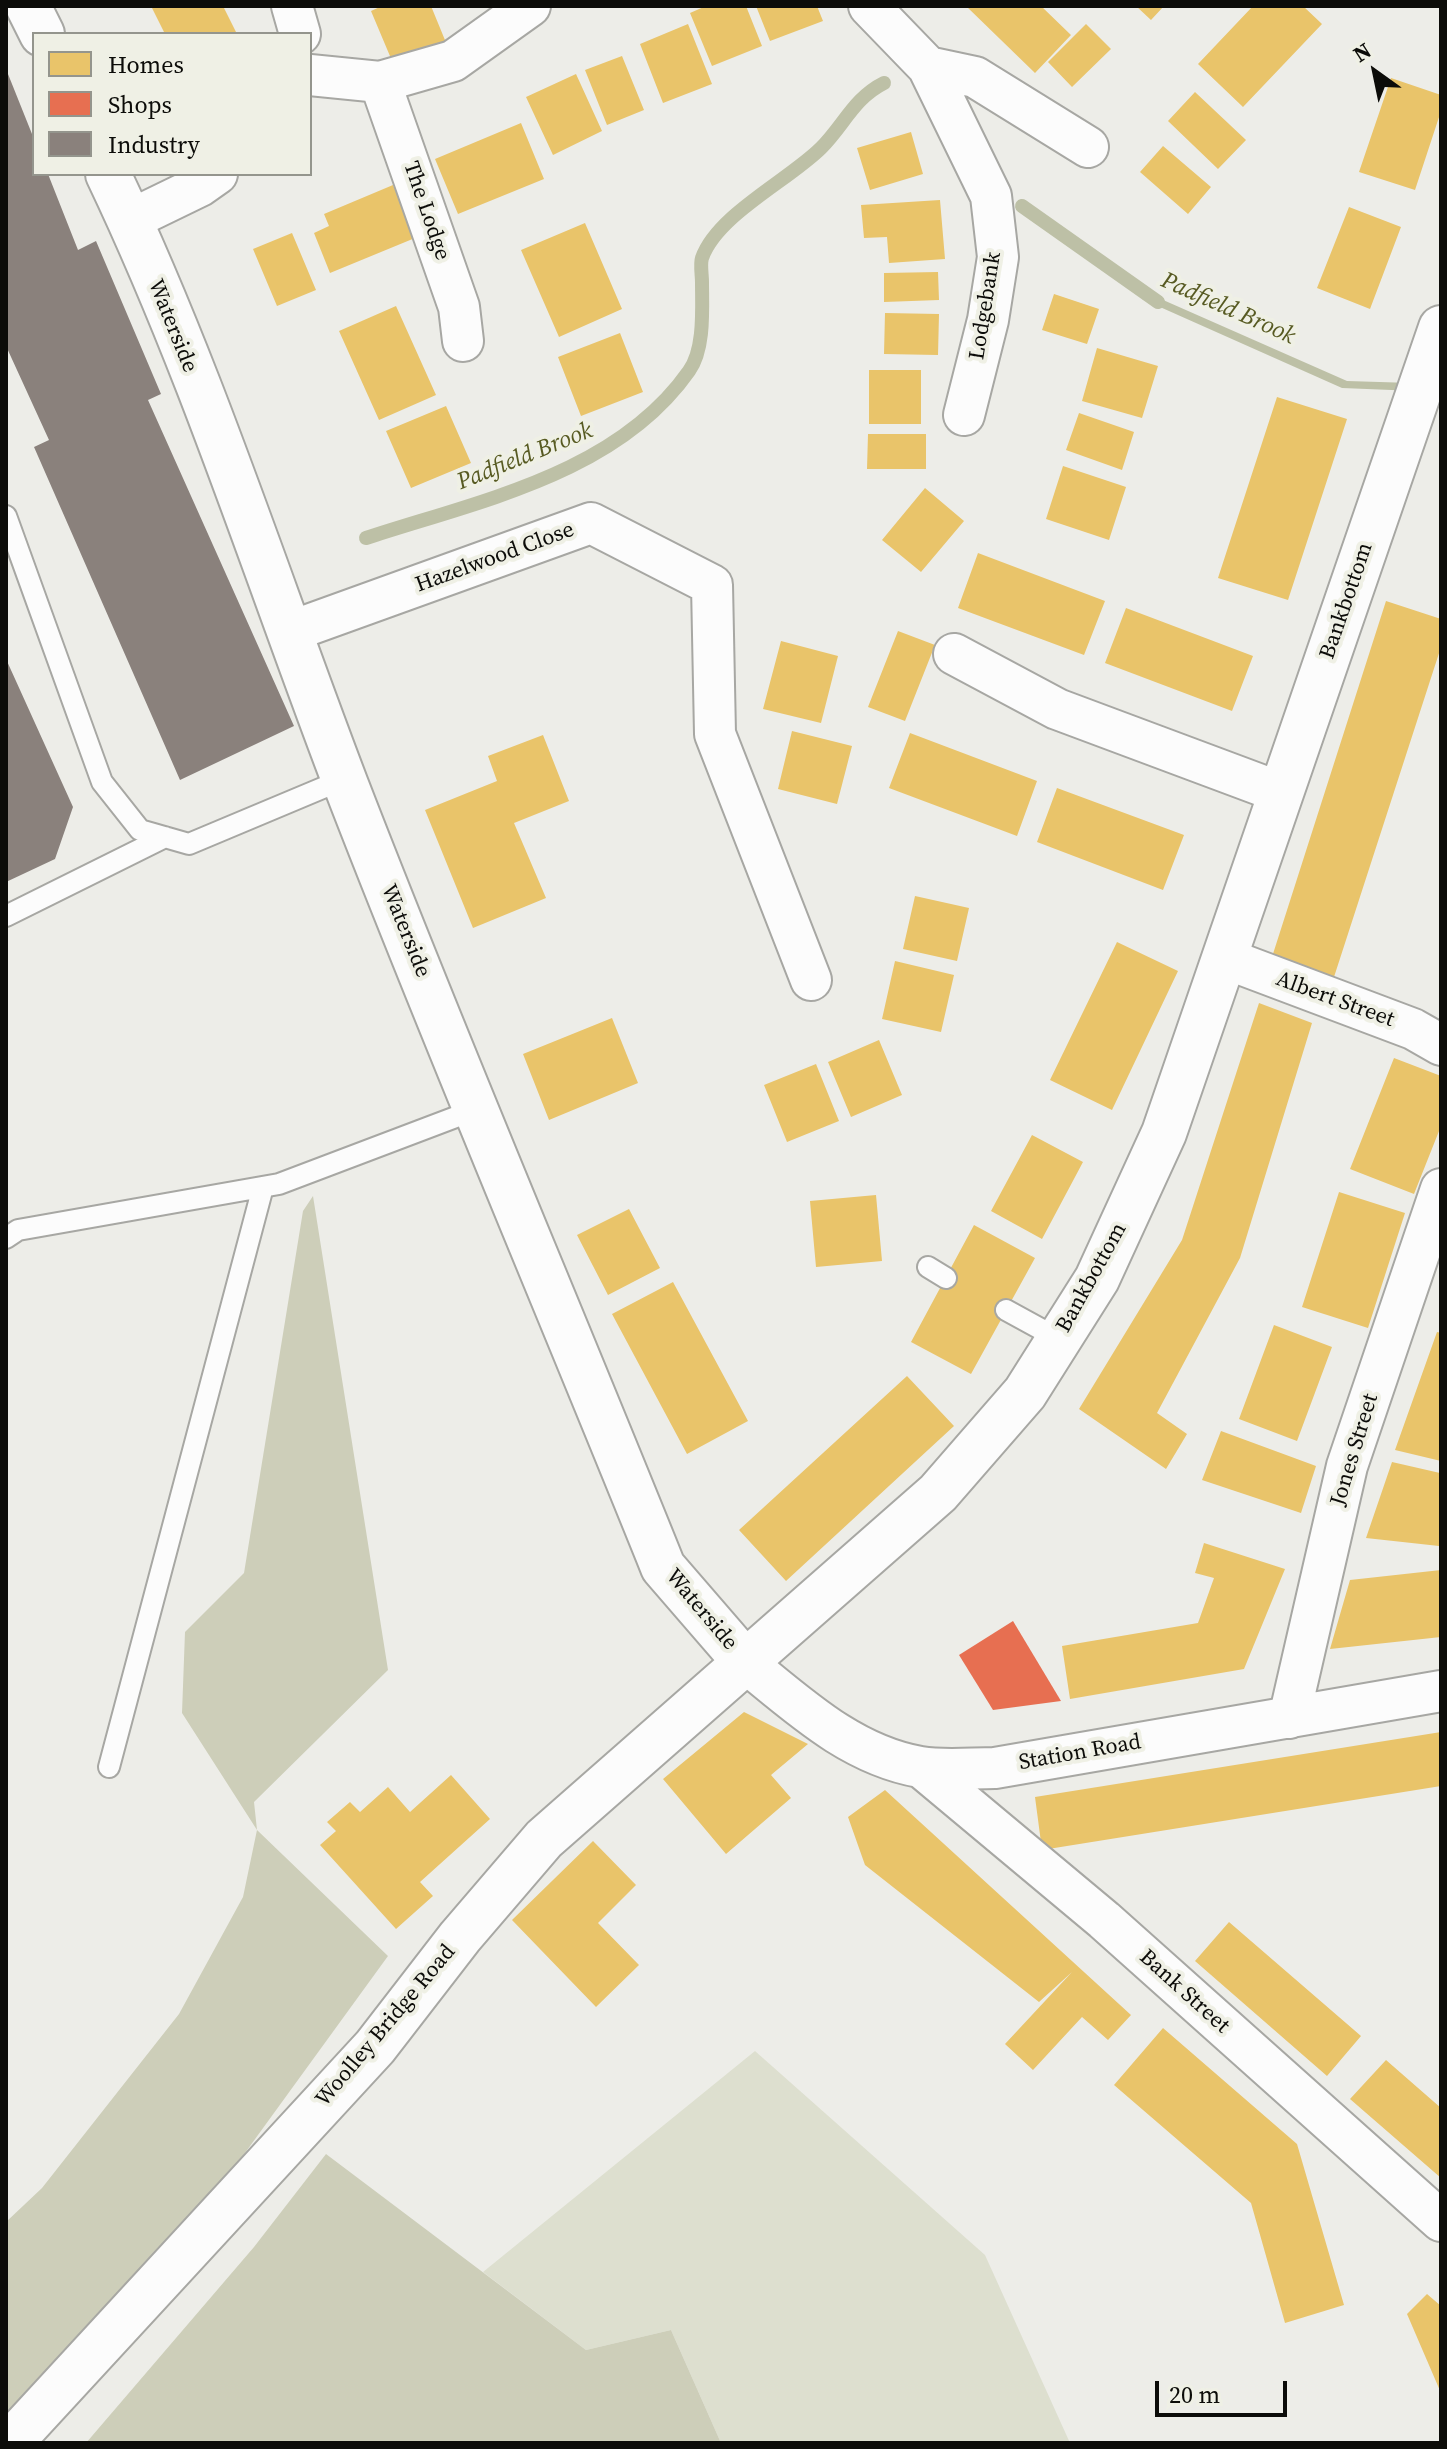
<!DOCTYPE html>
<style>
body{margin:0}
#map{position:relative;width:1447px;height:2449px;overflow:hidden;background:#edede8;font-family:"Source Serif 4",serif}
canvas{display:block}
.frame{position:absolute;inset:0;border:8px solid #0c0c09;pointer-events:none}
.legend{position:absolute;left:32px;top:32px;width:280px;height:144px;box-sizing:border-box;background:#eff0e5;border:2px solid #94958d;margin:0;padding:10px 14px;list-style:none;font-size:24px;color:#0c0c09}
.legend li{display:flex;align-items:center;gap:16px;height:40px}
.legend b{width:40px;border:2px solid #94958d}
.north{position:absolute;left:1335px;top:32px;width:80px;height:80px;-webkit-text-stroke:6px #eff0e5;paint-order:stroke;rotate:327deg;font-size:22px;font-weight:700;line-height:32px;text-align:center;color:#0c0c09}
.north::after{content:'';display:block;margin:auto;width:28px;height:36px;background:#0c0c09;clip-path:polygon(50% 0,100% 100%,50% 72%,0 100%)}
.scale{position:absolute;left:1155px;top:2381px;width:132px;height:36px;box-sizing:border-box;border:4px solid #0c0c09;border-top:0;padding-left:10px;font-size:24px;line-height:28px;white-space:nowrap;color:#0c0c09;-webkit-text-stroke:6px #eff0e5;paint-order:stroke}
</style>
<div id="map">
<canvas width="1447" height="2449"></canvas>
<div class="frame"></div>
<ul class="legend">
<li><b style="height:22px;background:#e9c46a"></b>Homes</li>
<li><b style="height:22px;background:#e76f51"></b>Shops</li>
<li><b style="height:22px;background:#8a817c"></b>Industry</li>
</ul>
<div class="north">N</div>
<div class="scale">20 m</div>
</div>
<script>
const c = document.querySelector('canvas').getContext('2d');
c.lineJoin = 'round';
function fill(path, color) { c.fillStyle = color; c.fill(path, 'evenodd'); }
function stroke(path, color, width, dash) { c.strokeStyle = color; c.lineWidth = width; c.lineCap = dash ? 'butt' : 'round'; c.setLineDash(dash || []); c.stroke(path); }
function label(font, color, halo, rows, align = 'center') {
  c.font = font + ' "Source Serif 4",serif'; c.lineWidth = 8; c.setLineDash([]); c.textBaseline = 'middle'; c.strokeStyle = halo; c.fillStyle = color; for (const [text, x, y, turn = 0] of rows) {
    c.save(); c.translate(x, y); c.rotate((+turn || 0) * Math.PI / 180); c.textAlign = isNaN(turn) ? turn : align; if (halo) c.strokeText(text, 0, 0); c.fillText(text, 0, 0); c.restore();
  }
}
const green = new Path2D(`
 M 755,2051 L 985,2255 L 1070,2443 L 721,2443 L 671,2330 L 586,2350 L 483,2272 Z`);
const forest = new Path2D(`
 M 313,1196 L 388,1670 L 254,1802 L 257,1830 L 388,1956 L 189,2230 L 6,2421 L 6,2222 L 42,2188 L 179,2014 L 243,1897 L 257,1830 L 182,1713 L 185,1632 L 244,1573 L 303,1211 Z
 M 326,2154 L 586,2350 L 671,2330 L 721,2443 L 86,2443 L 254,2247 Z`);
const water = new Path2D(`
 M 1145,292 L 1347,381 L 1412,383 L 1441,392 L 1342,388 L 1142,299 Z`);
const homes = new Path2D(`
 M 151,6 L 223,6 L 237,34 L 165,34 Z
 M 382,6 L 431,6 L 447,45 L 395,68 L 371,11 Z
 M 706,6 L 746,6 L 762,46 L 712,66 L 690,13 Z
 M 756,6 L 817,6 L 823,21 L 770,41 Z
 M 966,6 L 1041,6 L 1071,35 L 1035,73 Z
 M 1136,6 L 1164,6 L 1151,20 Z
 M 1253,6 L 1303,6 L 1322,24 L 1243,107 L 1198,64 Z
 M 688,24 L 712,84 L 663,103 L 640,44 Z
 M 1086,24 L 1111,49 L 1072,87 L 1048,62 Z
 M 622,56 L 644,110 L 607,125 L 585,70 Z
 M 576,74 L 602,131 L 553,155 L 526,97 Z
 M 1391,78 L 1441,95 L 1441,111 L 1415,190 L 1359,172 Z
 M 1195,92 L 1246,140 L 1218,169 L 1168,121 Z
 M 521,123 L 544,179 L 458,214 L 435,159 Z
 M 911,132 L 923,174 L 870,190 L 857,148 Z
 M 1163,146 L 1211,187 L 1188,214 L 1140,172 Z
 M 393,185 L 415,238 L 330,273 L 314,233 L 329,226 L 324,214 Z
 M 940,200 L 945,259 L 889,263 L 887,237 L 864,238 L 861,205 Z
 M 1349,207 L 1401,227 L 1370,309 L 1317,288 Z
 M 585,223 L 622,309 L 559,337 L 521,250 Z
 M 292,233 L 316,290 L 277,306 L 253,249 Z
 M 938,272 L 939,300 L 884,302 L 884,273 Z
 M 1054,294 L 1099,309 L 1087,344 L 1042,330 Z
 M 396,306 L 436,395 L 379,420 L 339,331 Z
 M 885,313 L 939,314 L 938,355 L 884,354 Z
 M 620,333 L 643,392 L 581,416 L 558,357 Z
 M 1097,348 L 1158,366 L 1142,418 L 1082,401 Z
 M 869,370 L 921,370 L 921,424 L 869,424 Z
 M 1277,397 L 1347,419 L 1288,600 L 1218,578 Z
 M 446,406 L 471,463 L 411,488 L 386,431 Z
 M 1079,413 L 1134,432 L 1122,470 L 1066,450 Z
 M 868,434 L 926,434 L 926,469 L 867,469 Z
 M 1063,466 L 1126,487 L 1109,540 L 1046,519 Z
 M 925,488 L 964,521 L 921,572 L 882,540 Z
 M 978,553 L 1105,601 L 1084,655 L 958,608 Z
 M 1386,601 L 1441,619 L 1441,647 L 1334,977 L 1272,957 Z
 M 1126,608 L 1253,656 L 1232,711 L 1105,663 Z
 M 898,631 L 935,645 L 905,721 L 868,707 Z
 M 781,641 L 838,656 L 821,723 L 763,709 Z
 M 792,731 L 852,746 L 837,804 L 778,789 Z
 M 910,733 L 1037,781 L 1017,836 L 889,788 Z
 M 543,735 L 569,801 L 514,823 L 546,898 L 473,928 L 425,810 L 497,781 L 488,756 Z
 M 1057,788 L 1184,835 L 1163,890 L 1037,842 Z
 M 915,896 L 969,908 L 957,961 L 903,949 Z
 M 1117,942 L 1178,971 L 1112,1110 L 1050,1080 Z
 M 895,961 L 954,975 L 941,1032 L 882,1019 Z
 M 1259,1003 L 1312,1023 L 1240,1258 L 1157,1413 L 1187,1434 L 1166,1469 L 1079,1409 L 1182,1240 Z
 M 612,1018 L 638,1083 L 549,1120 L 523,1054 Z
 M 879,1040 L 902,1095 L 851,1117 L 828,1062 Z
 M 1394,1058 L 1441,1076 L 1441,1126 L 1414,1194 L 1350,1169 Z
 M 816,1064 L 839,1121 L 787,1142 L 764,1085 Z
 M 1032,1135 L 1083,1162 L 1042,1239 L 991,1211 Z
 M 1339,1192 L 1405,1213 L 1368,1328 L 1302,1307 Z
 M 876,1195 L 882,1261 L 816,1267 L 810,1201 Z
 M 629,1209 L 660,1268 L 608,1295 L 577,1235 Z
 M 974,1225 L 1035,1258 L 971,1374 L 911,1342 Z
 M 673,1282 L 748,1421 L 687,1454 L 612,1314 Z
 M 1274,1325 L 1332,1347 L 1297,1441 L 1239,1419 Z
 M 1437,1332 L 1441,1333 L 1441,1461 L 1395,1450 Z
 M 907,1376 L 954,1426 L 786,1581 L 739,1530 Z
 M 1221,1431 L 1316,1466 L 1301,1513 L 1202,1480 Z
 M 1392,1462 L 1440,1473 L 1439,1546 L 1366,1538 Z
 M 1204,1543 L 1285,1569 L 1244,1669 L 1070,1699 L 1062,1646 L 1198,1623 L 1214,1578 L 1195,1573 Z
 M 1441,1570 L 1441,1637 L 1330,1649 L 1350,1580 Z
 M 744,1712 L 808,1744 L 771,1775 L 791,1798 L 726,1854 L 663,1779 Z
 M 1441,1732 L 1441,1786 L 1042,1850 L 1035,1797 Z
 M 451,1775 L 490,1819 L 420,1882 L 433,1896 L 396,1929 L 320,1845 L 336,1831 L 327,1822 L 350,1802 L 360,1812 L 388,1787 L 410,1812 Z
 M 885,1790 L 1131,2015 L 1108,2040 L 1082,2017 L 1033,2070 L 1005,2044 L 1072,1972 L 1039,2002 L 865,1865 L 848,1817 Z
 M 593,1841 L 636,1885 L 598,1923 L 639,1965 L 596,2007 L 512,1920 Z
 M 1229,1922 L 1361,2036 L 1327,2076 L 1195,1961 Z
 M 1163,2028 L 1297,2144 L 1344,2305 L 1285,2323 L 1251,2203 L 1114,2085 Z
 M 1386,2060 L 1441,2108 L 1441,2178 L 1350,2099 Z
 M 1427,2294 L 1441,2306 L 1441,2393 L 1407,2314 Z`);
const shops = new Path2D(`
 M 1013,1621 L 1061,1701 L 993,1710 L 959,1655 Z`);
const industry = new Path2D(`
 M 6,69 L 34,139 L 34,174 L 48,174 L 78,250 L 96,241 L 161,394 L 148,400 L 294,726 L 180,780 L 34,447 L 49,440 L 6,346 Z
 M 6,659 L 73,807 L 55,859 L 6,882 Z`);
const stream = new Path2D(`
 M 1022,206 L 1158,302
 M 366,538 C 478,501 617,474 689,371 C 705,349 702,308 702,282 C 702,275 700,264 702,258 C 717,215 789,180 821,148 C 844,125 854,98 884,83`);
const lane = new Path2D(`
 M 6,516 L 102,782 L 140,830 L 189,844 L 344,779
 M 6,916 L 165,837
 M 6,1238 L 18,1230 L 279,1184 L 477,1109
 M 928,1267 L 946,1278
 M 1006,1310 L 1059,1339
 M 109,1767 L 263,1187`);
const street = new Path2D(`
 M 292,6 L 300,34
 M 869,6 L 928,67 L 991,196 L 998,257 L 988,320 L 964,415
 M 928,67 L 975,77 L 1088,147
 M 310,75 L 380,82 L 453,61 L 530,6
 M 380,82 L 459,307 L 463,341
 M 130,220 L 200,186 L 217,174
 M 289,632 L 591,523 L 712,585 L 715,734 L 811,980
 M 954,654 L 1057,709 L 1282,793
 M 1227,959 L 1413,1029 L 1441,1045
 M 746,1663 C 799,1706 851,1755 920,1767 C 944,1771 971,1768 995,1768 L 1441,1691
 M 1289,1718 L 1347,1466 L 1441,1189
 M 922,1768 L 1104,1920 L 1441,2221`);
const secondary = new Path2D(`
 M 28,6 L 42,34
 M 108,174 C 202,371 268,581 346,785 C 447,1047 558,1306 663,1567 L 746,1663
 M 10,2443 L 375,2047 L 460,1937 L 544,1839 L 938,1493 L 1025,1393 L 1097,1279 L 1164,1133 L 1441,328`);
const streetNames = [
 ["The Lodge",426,211,71],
 ["Lodgebank",986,306,-81],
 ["Waterside",172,326,68],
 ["Hazelwood Close",495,558,-20],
 ["Bankbottom",1347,601,-71],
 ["Waterside",405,931,68],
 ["Albert Street",1335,1000,20],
 ["Bankbottom",1092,1278,-61],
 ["Jones Street",1355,1450,-73],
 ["Waterside",701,1610,50],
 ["Station Road",1080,1753,-10],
 ["Bank Street",1184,1992,42],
 ["Woolley Bridge Road",386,2026,-50]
];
const waterNames = [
 ["Padfield Brook",1228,309,24],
 ["Padfield Brook",525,457,-22]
];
fill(green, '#dddfcf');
fill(forest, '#cdceb9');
fill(water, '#bdc0a6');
fill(homes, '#e9c46a');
fill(shops, '#e76f51');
fill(industry, '#8a817c');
stroke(stream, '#bdc0a6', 14);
stroke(lane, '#a7a7a3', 24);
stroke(street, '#a7a7a3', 44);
stroke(secondary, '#a7a7a3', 48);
stroke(lane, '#fcfcfc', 20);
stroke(street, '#fcfcfc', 40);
stroke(secondary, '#fcfcfc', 44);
label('22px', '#0c0c09', '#eff0e5', streetNames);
label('italic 24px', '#575a22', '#eff0e5', waterNames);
</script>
